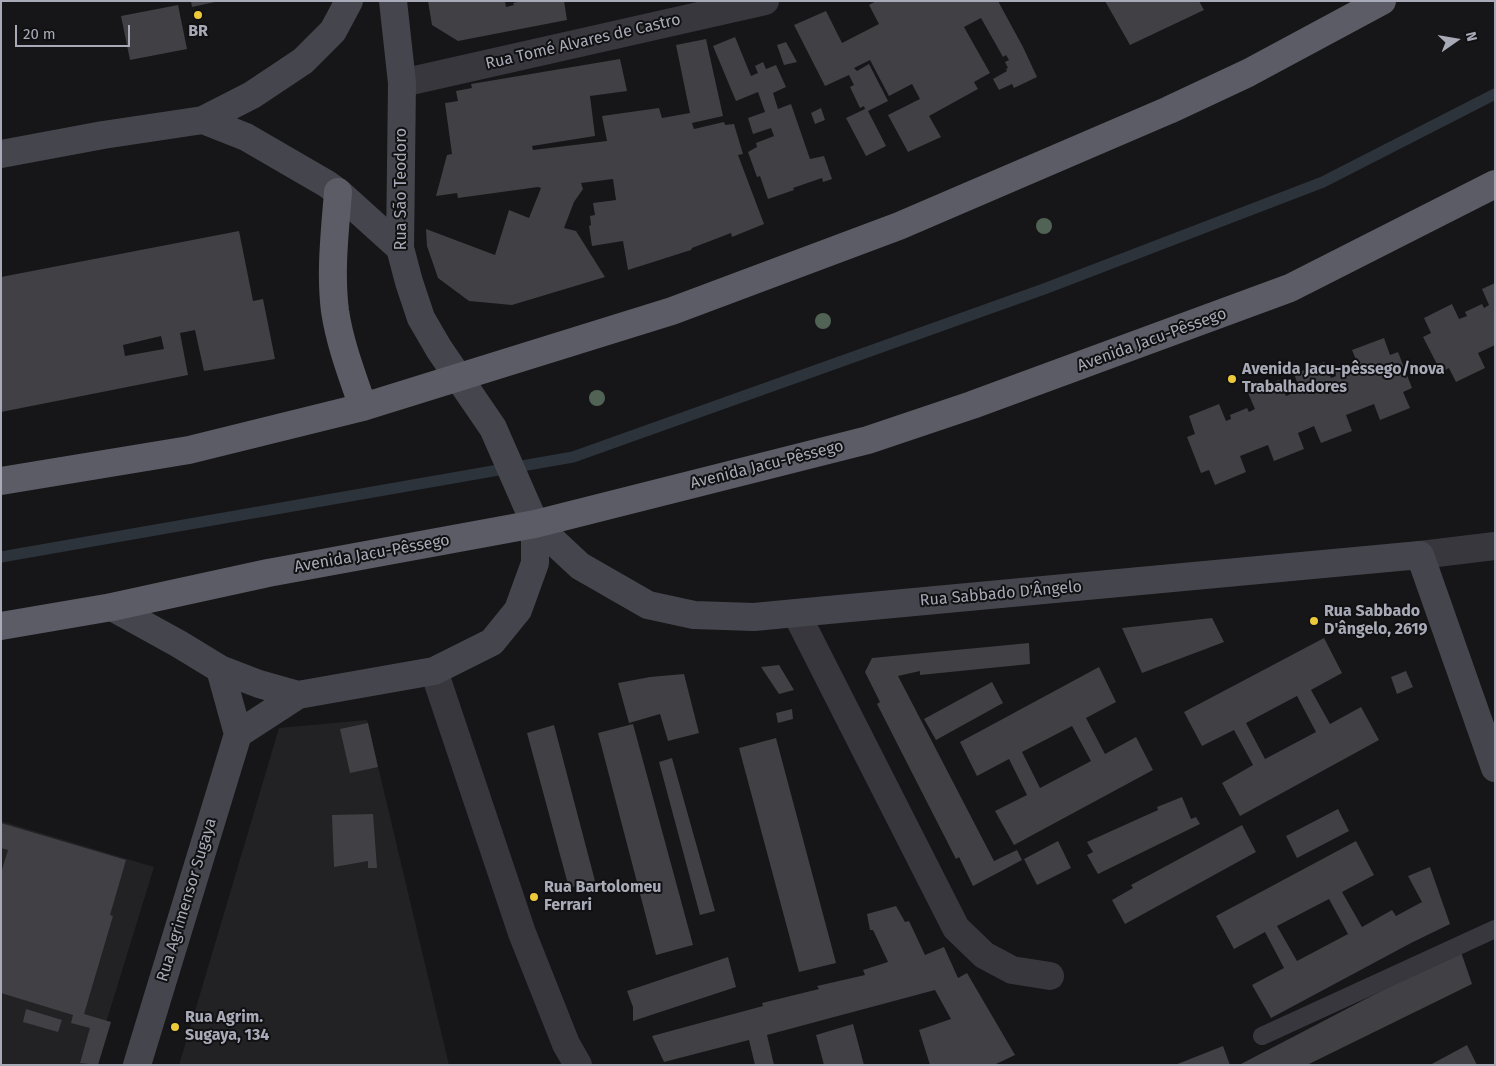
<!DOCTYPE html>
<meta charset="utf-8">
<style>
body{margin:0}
#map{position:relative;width:1496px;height:1066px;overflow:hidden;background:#161618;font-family:"Fira Sans",sans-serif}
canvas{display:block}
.frame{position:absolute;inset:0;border:2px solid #a8abb7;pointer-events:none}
.north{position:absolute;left:1431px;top:15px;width:50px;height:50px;-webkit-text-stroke:4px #111113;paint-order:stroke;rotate:77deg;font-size:14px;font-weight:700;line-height:20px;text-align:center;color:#a8abb7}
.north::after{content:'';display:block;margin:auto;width:18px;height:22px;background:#a8abb7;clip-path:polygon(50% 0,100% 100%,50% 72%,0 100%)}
.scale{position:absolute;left:15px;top:25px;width:115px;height:22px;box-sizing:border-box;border:2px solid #a8abb7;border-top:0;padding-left:6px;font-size:15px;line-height:18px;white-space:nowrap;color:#a8abb7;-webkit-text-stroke:4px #111113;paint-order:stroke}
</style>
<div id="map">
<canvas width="1496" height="1066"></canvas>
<div class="frame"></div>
<div class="north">N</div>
<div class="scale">20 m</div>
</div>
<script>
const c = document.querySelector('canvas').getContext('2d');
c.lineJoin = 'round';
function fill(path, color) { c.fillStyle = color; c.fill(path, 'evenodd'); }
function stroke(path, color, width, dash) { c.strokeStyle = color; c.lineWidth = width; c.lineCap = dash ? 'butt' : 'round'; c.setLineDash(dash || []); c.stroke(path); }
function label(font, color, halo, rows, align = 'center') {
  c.font = font + ' "Fira Sans",sans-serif'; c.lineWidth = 4; c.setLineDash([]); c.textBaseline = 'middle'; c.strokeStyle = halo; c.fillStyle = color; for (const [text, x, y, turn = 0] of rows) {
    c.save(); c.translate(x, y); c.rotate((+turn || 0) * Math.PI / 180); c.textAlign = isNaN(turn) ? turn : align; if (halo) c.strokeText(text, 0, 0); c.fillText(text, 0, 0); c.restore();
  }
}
const built = new Path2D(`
 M 367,720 L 449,1065 L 179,1065 L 279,728 Z
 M 1,821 L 154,867 L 93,1065 L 1,1065 Z`);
const stream = new Path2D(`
 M 1,557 L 573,457 L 1044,289 L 1323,182 L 1495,94`);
const building = new Path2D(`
 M 191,1 L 215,1 L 215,2 L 192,7 Z
 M 428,1 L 505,1 L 506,7 L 514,5 L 513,3 L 521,1 L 564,1 L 567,20 L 458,41 L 432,25 Z
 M 876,1 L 998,1 L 1023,47 L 1037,77 L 1014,88 L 1012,84 L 999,90 L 993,79 L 1007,71 L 1006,69 L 1008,68 L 1005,62 L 1009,60 L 1006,55 L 1003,57 L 981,18 L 964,27 L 990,73 L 974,82 L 978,89 L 929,116 L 941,137 L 908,152 L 888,115 L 920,99 L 912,84 L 889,96 L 870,60 L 854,68 L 857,71 L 869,64 L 888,101 L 868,111 L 886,146 L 866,156 L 846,118 L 865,109 L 864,106 L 860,108 L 850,87 L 854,85 L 849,75 L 825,86 L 794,25 L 826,11 L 842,43 L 879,24 L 869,5 Z
 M 1105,1 L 1199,1 L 1204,10 L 1130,45 Z
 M 178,5 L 187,49 L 130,60 L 121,16 Z
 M 735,37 L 751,76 L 758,73 L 755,66 L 763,62 L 766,69 L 776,65 L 786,87 L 773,93 L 778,109 L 791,104 L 810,159 L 824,156 L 832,179 L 823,182 L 822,178 L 793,188 L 794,190 L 768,199 L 760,176 L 757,177 L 748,152 L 757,147 L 756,143 L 774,136 L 771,128 L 753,134 L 748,118 L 765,112 L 758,92 L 736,101 L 713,46 Z
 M 706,39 L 723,116 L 692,123 L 694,129 L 724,122 L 725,125 L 734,124 L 743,154 L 738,155 L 764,224 L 732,237 L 731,233 L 692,248 L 691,250 L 628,270 L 623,241 L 592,246 L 589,226 L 591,225 L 590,216 L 595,215 L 593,203 L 616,200 L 613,179 L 581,183 L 583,189 L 574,202 L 564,228 L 576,231 L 605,277 L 512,305 L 469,301 L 438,278 L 427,246 L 426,229 L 495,255 L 509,210 L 529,218 L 541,188 L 538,187 L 458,198 L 457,193 L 436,196 L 447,155 L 452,154 L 445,103 L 458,101 L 456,91 L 472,88 L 471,84 L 620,59 L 627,91 L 590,96 L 595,136 L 532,146 L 533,150 L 607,141 L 602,116 L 659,108 L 662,118 L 690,113 L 676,45 Z
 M 786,42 L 797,62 L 784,65 L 777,45 Z
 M 821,108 L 825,120 L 815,124 L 811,113 Z
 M 239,231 L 253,301 L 263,299 L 275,359 L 204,371 L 195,330 L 180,333 L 188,375 L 1,412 L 1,277 ZM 161,336 L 164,349 L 125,356 L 123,345 Z
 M 1495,283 L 1495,345 L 1478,353 L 1485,368 L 1456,382 L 1449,368 L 1441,372 L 1423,337 L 1431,333 L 1424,318 L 1452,304 L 1459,319 L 1467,316 L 1465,312 L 1482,304 L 1484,308 L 1489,305 L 1482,289 Z
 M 1384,338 L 1390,355 L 1398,352 L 1412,388 L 1403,392 L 1410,408 L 1380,420 L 1374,404 L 1346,415 L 1352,431 L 1321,443 L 1314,426 L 1298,433 L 1304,449 L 1274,461 L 1268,445 L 1240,456 L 1246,472 L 1215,485 L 1209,470 L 1201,473 L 1187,437 L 1195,434 L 1189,416 L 1219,404 L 1226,421 L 1231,419 L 1230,415 L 1247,408 L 1249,412 L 1255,409 L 1248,393 L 1279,380 L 1286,396 L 1300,390 L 1294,374 L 1324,362 L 1331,378 L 1336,376 L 1335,372 L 1353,365 L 1354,369 L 1359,367 L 1352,350 Z
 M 1212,618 L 1224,642 L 1142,673 L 1122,628 Z
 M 1324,638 L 1342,673 L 1311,690 L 1330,724 L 1361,707 L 1379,740 L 1240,816 L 1222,783 L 1253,765 L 1234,730 L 1202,746 L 1184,712 ZM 1297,696 L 1316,732 L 1265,759 L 1246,723 Z
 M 1029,643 L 1030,664 L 920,675 L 920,671 L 898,676 L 994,861 L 1017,850 L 1022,860 L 973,886 L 959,857 L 956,859 L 877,704 L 880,702 L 865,672 L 872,658 Z
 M 779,665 L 794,690 L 779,694 L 761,667 Z
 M 1099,667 L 1116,702 L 1086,718 L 1105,754 L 1136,737 L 1153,770 L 1014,845 L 995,811 L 1027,795 L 1009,759 L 977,776 L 960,742 ZM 1072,726 L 1091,761 L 1040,788 L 1022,752 Z
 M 1406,671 L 1413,687 L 1397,694 L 1391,677 Z
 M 684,674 L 699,733 L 668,741 L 660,714 L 629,723 L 618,683 L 650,677 Z
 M 992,682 L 1003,703 L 936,740 L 924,719 Z
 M 792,709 L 793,719 L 778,723 L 776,713 Z
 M 368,723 L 378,767 L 350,773 L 340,729 Z
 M 633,724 L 693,945 L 656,955 L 598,733 Z
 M 554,725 L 595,881 L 569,888 L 527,733 Z
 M 776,738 L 836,963 L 799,972 L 739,748 Z
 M 672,758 L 715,911 L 700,915 L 659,762 Z
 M 1182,797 L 1191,819 L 1196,817 L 1200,824 L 1098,874 L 1087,855 L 1093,852 L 1087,842 L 1158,810 L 1157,807 Z
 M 1338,809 L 1349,831 L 1297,858 L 1286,836 Z
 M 373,814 L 377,868 L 368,868 L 368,861 L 334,867 L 332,815 Z
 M 1,823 L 126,860 L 110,915 L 113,916 L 84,1014 L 111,1022 L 98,1065 L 80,1063 L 90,1028 L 71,1023 L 73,1015 L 1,993 L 1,873 L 8,850 L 1,848 Z
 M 1242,825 L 1256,852 L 1125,924 L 1112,900 L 1133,888 L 1131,885 Z
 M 1058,841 L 1071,868 L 1037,885 L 1024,859 Z
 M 1356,841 L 1374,875 L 1342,892 L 1362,927 L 1392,910 L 1396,916 L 1422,902 L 1408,876 L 1430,867 L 1450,924 L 1411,943 L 1271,1018 L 1252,985 L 1284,968 L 1265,932 L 1234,949 L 1216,916 ZM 1329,899 L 1348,934 L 1297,961 L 1277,926 Z
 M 896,906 L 905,922 L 909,921 L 925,955 L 944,947 L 958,978 L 967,973 L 1015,1055 L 994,1065 L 930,1065 L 919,1030 L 951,1019 L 935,990 L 767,1035 L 774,1065 L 755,1065 L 749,1040 L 664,1062 L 652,1036 L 763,1006 L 762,1003 L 819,989 L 817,986 L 865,975 L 863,970 L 888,962 L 873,930 L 870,930 L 867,914 Z
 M 1461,952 L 1472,984 L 1307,1065 L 1239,1065 L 1406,978 Z
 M 728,957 L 736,987 L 633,1021 L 633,1007 L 627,991 Z
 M 26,1009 L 62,1020 L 58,1032 L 23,1022 Z
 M 853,1024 L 864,1065 L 824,1065 L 816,1035 Z
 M 1467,1045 L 1477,1065 L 1430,1065 Z
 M 1223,1046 L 1230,1065 L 1175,1065 Z`);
const service = new Path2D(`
 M 1262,1036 L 1495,929`);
const minor = new Path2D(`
 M 402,83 L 765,1
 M 796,613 L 956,928 L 984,955 L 1012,970 L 1050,976
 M 434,671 L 522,933 L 566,1044 L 578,1065`);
const tertiary = new Path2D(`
 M 1420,555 L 1495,546`);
const secondary = new Path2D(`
 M 203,120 L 246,137 L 327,184 L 338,192 L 400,248
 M 1,154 L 103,135 L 203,120 L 252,95 L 303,61 L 333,31 L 349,1
 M 535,524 L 580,566 L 648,605 L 694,615 L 754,617 L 796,613 L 1420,555 L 1495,768
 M 112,607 L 179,644 L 220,669 L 259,684 L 298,695 L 434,671 L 492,642 L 518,610 L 535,563 L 535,524 L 493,428 L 439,349 L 421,318 L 409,282 L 400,248 L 402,83 L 393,1
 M 238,734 L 298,695
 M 137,1065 L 238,734 L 220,669`);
const trunk = new Path2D(`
 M 338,192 C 335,231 330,271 335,311 C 340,344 352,375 363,407
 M 1,481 L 189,450 L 363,407 L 672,311 L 899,226 L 1169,110 L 1248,73 L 1382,1
 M 1,626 L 112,607 L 268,573 L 535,524 L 868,440 L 972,405 L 1290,288 L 1495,184`);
const trees = [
 [1044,226],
 [823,321],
 [597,398]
];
const markers = [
 [198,15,5,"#ecc93a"],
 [1232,379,5,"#ecc93a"],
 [1314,621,5,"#ecc93a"],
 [534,897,5,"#ecc93a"],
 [175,1027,5,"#ecc93a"]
];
const poiNames = [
 ["BR",198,32,"center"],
 ["Avenida Jacu-pêssego/nova",1242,370],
 ["Trabalhadores",1242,388],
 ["Rua Sabbado",1324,612],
 ["D'ângelo, 2619",1324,630],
 ["Rua Bartolomeu",544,888],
 ["Ferrari",544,906],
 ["Rua Agrim.",185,1018],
 ["Sugaya, 134",185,1036]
];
const streetNames = [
 ["Rua Tomé Alvares de Castro",583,42,-13],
 ["Rua São Teodoro",402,189,-90],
 ["Avenida Jacu-Pêssego",1152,340,-20],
 ["Avenida Jacu-Pêssego",767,465,-14],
 ["Avenida Jacu-Pêssego",372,554,-10],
 ["Rua Sabbado D'Ângelo",1001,594,-5],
 ["Rua Agrimensor Sugaya",187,900,-73]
];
fill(built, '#222225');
stroke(stream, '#2c333b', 11);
fill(building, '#404045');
stroke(service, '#37373d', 18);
stroke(minor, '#37373d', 28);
stroke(tertiary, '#37373d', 28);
stroke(secondary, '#45464d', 28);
stroke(trunk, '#5b5c65', 28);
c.fillStyle = '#506355';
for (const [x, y] of trees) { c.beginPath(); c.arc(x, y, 8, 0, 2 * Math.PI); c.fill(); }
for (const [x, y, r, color] of markers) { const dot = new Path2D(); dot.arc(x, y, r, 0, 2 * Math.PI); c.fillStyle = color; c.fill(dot); stroke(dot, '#111113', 2); }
label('bold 16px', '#a8abb7', '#111113', poiNames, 'left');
label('16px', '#a8abb7', '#111113', streetNames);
</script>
